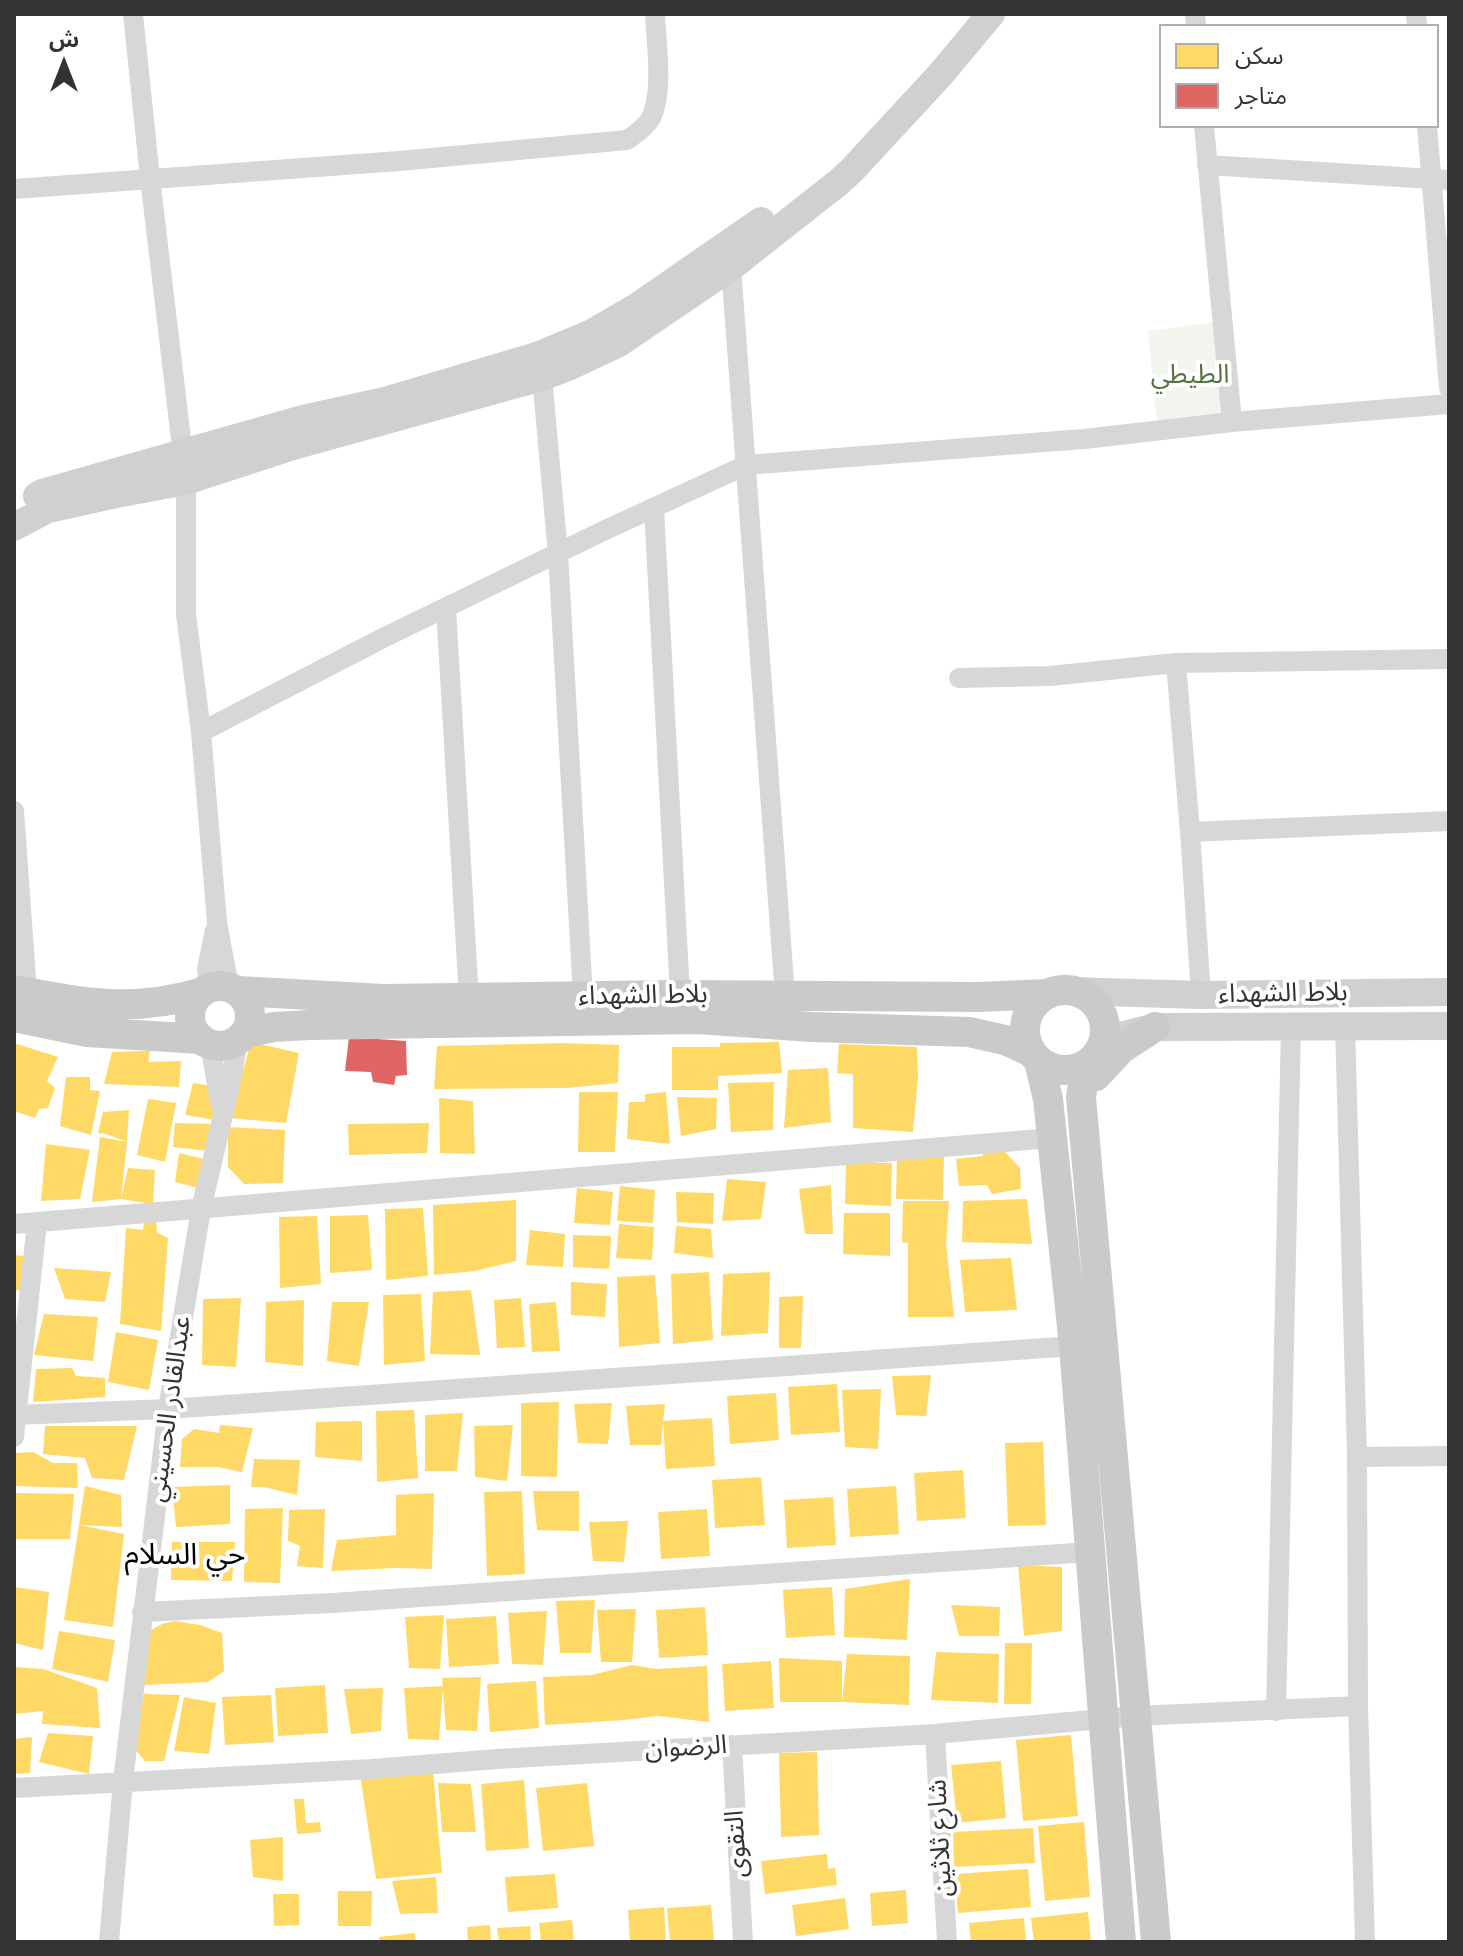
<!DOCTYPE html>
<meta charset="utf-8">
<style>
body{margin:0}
#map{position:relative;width:1463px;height:1956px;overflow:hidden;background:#fff;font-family:Helvetica,"Noto Sans Arabic",sans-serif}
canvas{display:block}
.frame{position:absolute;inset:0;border:16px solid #333;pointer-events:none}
.legend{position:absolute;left:1159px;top:24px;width:280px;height:104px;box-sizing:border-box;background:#fff;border:2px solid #adadad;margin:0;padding:10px 14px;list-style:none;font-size:24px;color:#333}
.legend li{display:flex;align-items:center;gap:16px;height:40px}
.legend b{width:40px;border:2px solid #adadad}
.north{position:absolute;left:24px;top:24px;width:80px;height:80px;-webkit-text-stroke:6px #fff;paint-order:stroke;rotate:0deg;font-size:22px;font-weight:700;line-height:32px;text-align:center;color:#333}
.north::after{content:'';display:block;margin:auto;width:28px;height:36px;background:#333;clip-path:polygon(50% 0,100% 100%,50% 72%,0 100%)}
</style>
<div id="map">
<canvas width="1463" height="1956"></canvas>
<div class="frame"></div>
<ul class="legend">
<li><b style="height:22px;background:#ffd966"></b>سكن</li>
<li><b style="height:22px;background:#e06666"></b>متاجر</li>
</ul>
<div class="north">ش</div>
</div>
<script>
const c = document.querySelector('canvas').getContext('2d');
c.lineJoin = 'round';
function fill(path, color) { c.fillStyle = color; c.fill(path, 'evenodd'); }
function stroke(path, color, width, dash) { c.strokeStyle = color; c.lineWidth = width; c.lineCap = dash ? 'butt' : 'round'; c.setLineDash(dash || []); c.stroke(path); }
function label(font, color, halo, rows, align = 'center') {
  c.font = font + ' Helvetica,"Noto Sans Arabic",sans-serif'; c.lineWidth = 8; c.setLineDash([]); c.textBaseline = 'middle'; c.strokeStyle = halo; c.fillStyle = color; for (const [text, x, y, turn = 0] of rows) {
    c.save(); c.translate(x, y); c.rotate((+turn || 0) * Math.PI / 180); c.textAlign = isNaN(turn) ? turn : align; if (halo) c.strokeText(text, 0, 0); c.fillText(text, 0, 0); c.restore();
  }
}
const green = new Path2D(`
 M 1223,321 L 1232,422 L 1158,431 L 1148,331 Z`);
const homes = new Path2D(`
 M 251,1042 L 299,1053 L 286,1123 L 230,1118 Z
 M 779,1042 L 782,1073 L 718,1076 L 718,1090 L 672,1090 L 672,1047 L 720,1047 L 720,1043 Z
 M 14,1043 L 58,1057 L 47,1081 L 55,1088 L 48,1108 L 39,1109 L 35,1118 L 14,1111 Z
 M 565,1043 L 619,1045 L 618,1083 L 567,1088 L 434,1089 L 437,1046 Z
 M 839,1044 L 917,1047 L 918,1077 L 913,1132 L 853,1128 L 853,1074 L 837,1073 Z
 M 150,1051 L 148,1062 L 181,1061 L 179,1087 L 104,1084 L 112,1052 Z
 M 828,1068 L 831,1122 L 784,1128 L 788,1070 Z
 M 66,1077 L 90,1077 L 90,1090 L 100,1091 L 91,1135 L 60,1126 Z
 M 774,1082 L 773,1130 L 731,1132 L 728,1083 Z
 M 193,1083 L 212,1086 L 215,1120 L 185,1115 Z
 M 579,1092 L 618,1092 L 615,1152 L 578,1152 Z
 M 666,1092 L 670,1144 L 627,1139 L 629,1102 L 645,1102 L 645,1094 Z
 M 677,1097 L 717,1098 L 716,1129 L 681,1136 Z
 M 439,1098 L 473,1101 L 475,1154 L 440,1153 Z
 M 148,1099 L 176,1103 L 165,1162 L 137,1155 Z
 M 129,1110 L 127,1142 L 106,1134 L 98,1133 L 103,1112 Z
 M 175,1123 L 214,1124 L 209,1151 L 173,1147 Z
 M 429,1123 L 427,1153 L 349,1155 L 348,1124 Z
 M 228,1127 L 285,1130 L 283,1183 L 244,1184 L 228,1167 Z
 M 100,1137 L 127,1142 L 121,1199 L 128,1168 L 155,1170 L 153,1204 L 121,1199 L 92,1202 Z
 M 46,1144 L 90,1150 L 80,1199 L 41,1201 Z
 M 983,1149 L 1005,1152 L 1020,1168 L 1021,1189 L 992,1194 L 987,1185 L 959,1186 L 956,1159 L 983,1156 Z
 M 179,1153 L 208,1160 L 202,1189 L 175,1182 Z
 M 897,1157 L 944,1157 L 943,1200 L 896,1199 Z
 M 846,1163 L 892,1163 L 891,1206 L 845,1204 Z
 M 727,1179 L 766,1182 L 761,1219 L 722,1221 Z
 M 831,1185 L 833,1234 L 805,1234 L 799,1189 Z
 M 620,1186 L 655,1190 L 653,1223 L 617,1221 Z
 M 577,1188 L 613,1192 L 610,1225 L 574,1223 Z
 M 676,1192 L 714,1193 L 713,1224 L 677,1222 Z
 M 1027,1199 L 1032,1244 L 962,1242 L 963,1201 Z
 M 516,1200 L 516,1261 L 475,1271 L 434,1275 L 433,1205 Z
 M 903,1201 L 949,1201 L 946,1244 L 954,1317 L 908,1317 L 908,1243 L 902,1242 Z
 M 423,1208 L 428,1276 L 386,1280 L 385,1209 Z
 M 844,1213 L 890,1213 L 890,1256 L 843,1254 Z
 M 368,1215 L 372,1270 L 330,1273 L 330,1216 Z
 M 317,1216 L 321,1284 L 280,1288 L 279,1217 Z
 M 145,1218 L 156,1218 L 157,1233 L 168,1238 L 161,1331 L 120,1324 L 126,1228 L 143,1230 Z
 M 619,1224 L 654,1227 L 652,1260 L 616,1258 Z
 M 676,1226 L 711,1229 L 713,1258 L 674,1253 Z
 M 530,1230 L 565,1234 L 563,1267 L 526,1265 Z
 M 573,1235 L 611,1236 L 609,1269 L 573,1267 Z
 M 14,1255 L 23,1256 L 23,1291 L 14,1290 Z
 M 1011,1258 L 1017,1310 L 965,1312 L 960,1260 Z
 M 54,1268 L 111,1272 L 105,1302 L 65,1299 Z
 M 709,1272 L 713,1340 L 673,1344 L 671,1274 Z
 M 770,1272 L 768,1333 L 721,1336 L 723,1274 Z
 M 655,1275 L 660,1343 L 619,1347 L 617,1277 Z
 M 571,1282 L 607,1284 L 605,1317 L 571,1315 Z
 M 471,1290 L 480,1355 L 430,1354 L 433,1292 Z
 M 421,1294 L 425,1361 L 384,1365 L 383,1295 Z
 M 803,1296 L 801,1348 L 779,1348 L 779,1297 Z
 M 241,1298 L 236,1367 L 202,1365 L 203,1299 Z
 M 521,1298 L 525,1347 L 497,1348 L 494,1300 Z
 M 304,1300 L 303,1366 L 265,1362 L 266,1302 Z
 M 332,1302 L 369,1302 L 359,1366 L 327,1361 Z
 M 556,1302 L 560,1351 L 532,1352 L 529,1304 Z
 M 44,1314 L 98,1317 L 93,1361 L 34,1355 Z
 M 116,1332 L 158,1340 L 149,1390 L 108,1382 Z
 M 72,1368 L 76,1376 L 105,1378 L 105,1397 L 33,1402 L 36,1369 Z
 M 931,1375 L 926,1416 L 896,1415 L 892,1376 Z
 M 837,1384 L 840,1432 L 791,1435 L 788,1387 Z
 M 881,1389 L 878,1449 L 845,1447 L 842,1390 Z
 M 776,1393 L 779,1440 L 730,1444 L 727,1396 Z
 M 559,1402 L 557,1477 L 521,1476 L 521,1403 Z
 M 612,1403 L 608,1444 L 578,1443 L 574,1404 Z
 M 665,1404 L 663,1421 L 712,1418 L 715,1466 L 666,1469 L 663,1421 L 661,1445 L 630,1445 L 626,1406 Z
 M 414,1410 L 418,1478 L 377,1482 L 376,1411 Z
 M 463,1413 L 457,1471 L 425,1471 L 425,1415 Z
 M 362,1421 L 362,1461 L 315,1457 L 316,1422 Z
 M 220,1425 L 253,1428 L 242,1472 L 217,1467 L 180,1467 L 182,1439 L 194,1429 L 219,1433 Z
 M 513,1425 L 507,1481 L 475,1477 L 474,1426 Z
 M 45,1426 L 137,1426 L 124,1480 L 92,1478 L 85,1458 L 43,1454 Z
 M 1043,1442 L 1046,1525 L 1008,1526 L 1005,1443 Z
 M 33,1452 L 53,1463 L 77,1463 L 78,1488 L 14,1486 L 16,1453 Z
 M 254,1459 L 300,1460 L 297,1495 L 264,1487 L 251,1487 Z
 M 963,1470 L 966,1518 L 917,1521 L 914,1473 Z
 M 761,1477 L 765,1525 L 715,1528 L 712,1480 Z
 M 230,1485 L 230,1524 L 176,1527 L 172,1487 Z
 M 85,1486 L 121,1495 L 122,1527 L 79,1525 Z
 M 896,1486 L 899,1534 L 850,1537 L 847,1489 Z
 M 522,1491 L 525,1574 L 487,1576 L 484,1492 Z
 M 533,1491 L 579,1491 L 579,1531 L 537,1530 Z
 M 14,1493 L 74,1494 L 70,1539 L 14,1539 Z
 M 434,1493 L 432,1569 L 396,1568 L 331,1571 L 337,1540 L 396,1535 L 396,1495 Z
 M 833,1497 L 836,1545 L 787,1548 L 784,1500 Z
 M 283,1508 L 280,1583 L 244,1582 L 245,1509 Z
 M 325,1509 L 323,1568 L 297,1566 L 300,1546 L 288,1541 L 289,1510 Z
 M 707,1509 L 710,1556 L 661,1559 L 658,1512 Z
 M 628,1521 L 624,1562 L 593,1561 L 589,1522 Z
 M 79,1525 L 124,1534 L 113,1627 L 64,1620 Z
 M 172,1542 L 235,1542 L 232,1581 L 171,1580 Z
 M 1018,1565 L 1062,1567 L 1062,1631 L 1024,1636 Z
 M 910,1579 L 907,1640 L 844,1637 L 845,1589 Z
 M 14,1587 L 49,1592 L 43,1650 L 14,1643 Z
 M 832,1587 L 835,1635 L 786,1638 L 783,1590 Z
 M 595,1600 L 591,1653 L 560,1653 L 556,1601 Z
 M 951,1605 L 1000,1607 L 999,1636 L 959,1636 Z
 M 705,1607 L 708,1655 L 659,1658 L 656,1610 Z
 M 636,1609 L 632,1662 L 601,1662 L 597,1610 Z
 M 547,1611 L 543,1665 L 512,1664 L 508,1613 Z
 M 444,1615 L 440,1669 L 409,1668 L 405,1617 Z
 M 496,1616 L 499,1664 L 449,1667 L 446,1619 Z
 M 175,1621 L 200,1625 L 222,1633 L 224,1671 L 208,1682 L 144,1685 L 149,1631 L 162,1624 Z
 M 59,1631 L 115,1640 L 108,1682 L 52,1669 Z
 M 1005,1643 L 1032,1643 L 1031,1704 L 1004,1704 Z
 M 936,1652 L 999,1654 L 998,1703 L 931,1700 Z
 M 847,1654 L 910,1656 L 909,1705 L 842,1702 Z
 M 779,1658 L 842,1661 L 842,1702 L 780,1702 Z
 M 771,1661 L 774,1708 L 725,1711 L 722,1664 Z
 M 632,1665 L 656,1669 L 707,1666 L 709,1722 L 658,1716 L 624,1720 L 545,1725 L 543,1677 L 592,1675 Z
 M 14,1667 L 43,1669 L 97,1688 L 100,1728 L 42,1724 L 43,1711 L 14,1714 Z
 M 481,1677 L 477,1731 L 446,1730 L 442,1678 Z
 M 536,1681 L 539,1728 L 490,1732 L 487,1684 Z
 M 325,1685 L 328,1733 L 278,1736 L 275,1688 Z
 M 443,1686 L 439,1740 L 408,1739 L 404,1688 Z
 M 383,1688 L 381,1731 L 351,1734 L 344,1689 Z
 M 144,1694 L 180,1695 L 164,1761 L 145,1761 L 134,1748 Z
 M 271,1695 L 274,1742 L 225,1745 L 222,1697 Z
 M 184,1697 L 216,1703 L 209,1754 L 174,1751 Z
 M 48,1733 L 93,1736 L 89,1774 L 39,1762 Z
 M 1071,1735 L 1078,1816 L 1023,1821 L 1016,1740 Z
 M 32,1737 L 30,1773 L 14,1774 L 14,1739 Z
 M 817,1752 L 819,1835 L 781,1837 L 779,1753 Z
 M 1001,1761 L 1006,1818 L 957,1823 L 951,1765 Z
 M 433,1771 L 442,1873 L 376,1879 L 360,1774 Z
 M 524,1780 L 529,1848 L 486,1851 L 481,1784 Z
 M 438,1783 L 471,1784 L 476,1832 L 442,1832 Z
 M 587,1783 L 594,1846 L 543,1851 L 536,1788 Z
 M 294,1799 L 304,1799 L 306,1823 L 320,1822 L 321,1832 L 297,1834 Z
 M 1084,1822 L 1090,1897 L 1045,1901 L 1038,1826 Z
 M 1033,1828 L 1035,1863 L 954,1867 L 953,1832 Z
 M 283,1837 L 283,1881 L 253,1877 L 250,1840 Z
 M 827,1854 L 828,1869 L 835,1868 L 837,1885 L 765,1894 L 761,1861 Z
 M 1028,1869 L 1031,1907 L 958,1913 L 955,1874 Z
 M 555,1874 L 558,1908 L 508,1912 L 505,1877 Z
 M 436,1877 L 438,1913 L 400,1914 L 392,1881 Z
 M 906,1890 L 908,1923 L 872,1926 L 870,1893 Z
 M 338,1891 L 372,1891 L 371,1926 L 338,1926 Z
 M 273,1894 L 299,1894 L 299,1925 L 274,1926 Z
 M 845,1898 L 849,1929 L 796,1936 L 792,1905 Z
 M 711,1905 L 714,1940 L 670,1942 L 667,1908 Z
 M 664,1907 L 666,1942 L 630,1942 L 628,1910 Z
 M 1088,1912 L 1091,1942 L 1034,1942 L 1031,1918 Z
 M 1024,1918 L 1026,1942 L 971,1942 L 969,1923 Z
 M 572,1920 L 574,1942 L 541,1942 L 539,1923 Z
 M 490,1925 L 491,1942 L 468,1942 L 467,1927 Z
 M 530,1926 L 531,1942 L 499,1942 L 497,1928 Z
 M 415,1933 L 416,1942 L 380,1942 L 379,1937 Z`);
const shops = new Path2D(`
 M 349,1037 L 406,1041 L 407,1075 L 396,1076 L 394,1085 L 373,1082 L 371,1072 L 345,1071 Z`);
const street = new Path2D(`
 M 133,14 L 150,178 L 186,481 L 186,614 L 201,732 L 217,922 L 229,987
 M 1195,14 L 1196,26
 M 1416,14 L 1417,26
 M 1204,126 L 1232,422
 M 1427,126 L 1449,388
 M 1207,165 L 1449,180
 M 14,189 L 399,161 L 627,140 C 636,134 646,127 651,118 C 664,91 656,43 655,14
 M 731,267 L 785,996
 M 542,377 L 558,554 L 583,997
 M 654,508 L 680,995
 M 446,608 L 469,999
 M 1176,663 L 1190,832 L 1201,995
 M 959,678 L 1050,676 L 1176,663 L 1449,659
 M 201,732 L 383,638 L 601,532 L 746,465 L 1084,439 L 1232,422 L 1449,404
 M 14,811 L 27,992
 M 1190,832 L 1449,821
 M 209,987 L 207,969 L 215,930
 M 1345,1027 L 1357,1457 L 1358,1706 L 1365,1942
 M 210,1044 L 221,1106
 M 14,1224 L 1052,1138
 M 14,1415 L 168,1409 L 1074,1346
 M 14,1437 L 37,1223
 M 1357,1457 L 1449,1456
 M 142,1612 L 332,1603 L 1090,1552
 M 1276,1711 L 1291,1026
 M 935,1734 L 947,1942
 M 732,1745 L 743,1942
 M 14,1788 L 372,1769 L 497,1759 L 935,1734 L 1136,1716 L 1358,1706
 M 109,1942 L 123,1781 L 168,1409 L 201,1209 L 230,1086 L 238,1040`);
const secondary = new Path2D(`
 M 37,496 L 42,493 L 303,419 L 385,401 L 537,356 L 590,334 L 638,306 L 761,221
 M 14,527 L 48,509 L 116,494 L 186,481 L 293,446 L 542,377 L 568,367 L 619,343 L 650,322 L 731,267 L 839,182 L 852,170 L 940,75 L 991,14
 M 1070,991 L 1201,995 L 1449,992
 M 1098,1051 L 1124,1035 L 1155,1027 L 1449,1026`);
const primary = new Path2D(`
 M190 1016a30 30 0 1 1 60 0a30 30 0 1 1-60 0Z
 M 14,990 C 83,1003 131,1013 200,993
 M1025 1030a40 40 0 1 1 80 0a40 40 0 1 1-80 0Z
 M 238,991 L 383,999 L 680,995 L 978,997 L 1048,994
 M 14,1017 L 87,1032 L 201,1039
 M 245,1033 L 274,1027 L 309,1025 L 697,1019 L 812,1027 L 969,1032 L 1005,1040 L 1031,1052
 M 1039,1061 L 1048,1099 L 1074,1346 L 1121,1942
 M 1086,1064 L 1081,1097 L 1156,1942
 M 1096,1076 L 1121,1049 L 1155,1027`);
const parkNames = [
 ["الطيطي",1190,376]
];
const streetNames = [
 ["بلاط الشهداء",1283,994,-1],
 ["بلاط الشهداء",643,996,-1],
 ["عبدالقادر الحسيني",170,1409,-82],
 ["الرضوان",686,1748,-3],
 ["شارع ثلاثين",941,1838,-93],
 ["التقوى",737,1844,-93]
];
const quarterNames = [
 ["حي السلام",185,1556]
];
fill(green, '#f1f5ed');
fill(homes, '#ffd966');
fill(shops, '#e06666');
stroke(street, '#d7d7d7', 20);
stroke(secondary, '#d0d0d0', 28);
stroke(primary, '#cacaca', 30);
label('26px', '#56703f', '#fff', parkNames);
label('26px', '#333', '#fff', streetNames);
label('30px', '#000', '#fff', quarterNames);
</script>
